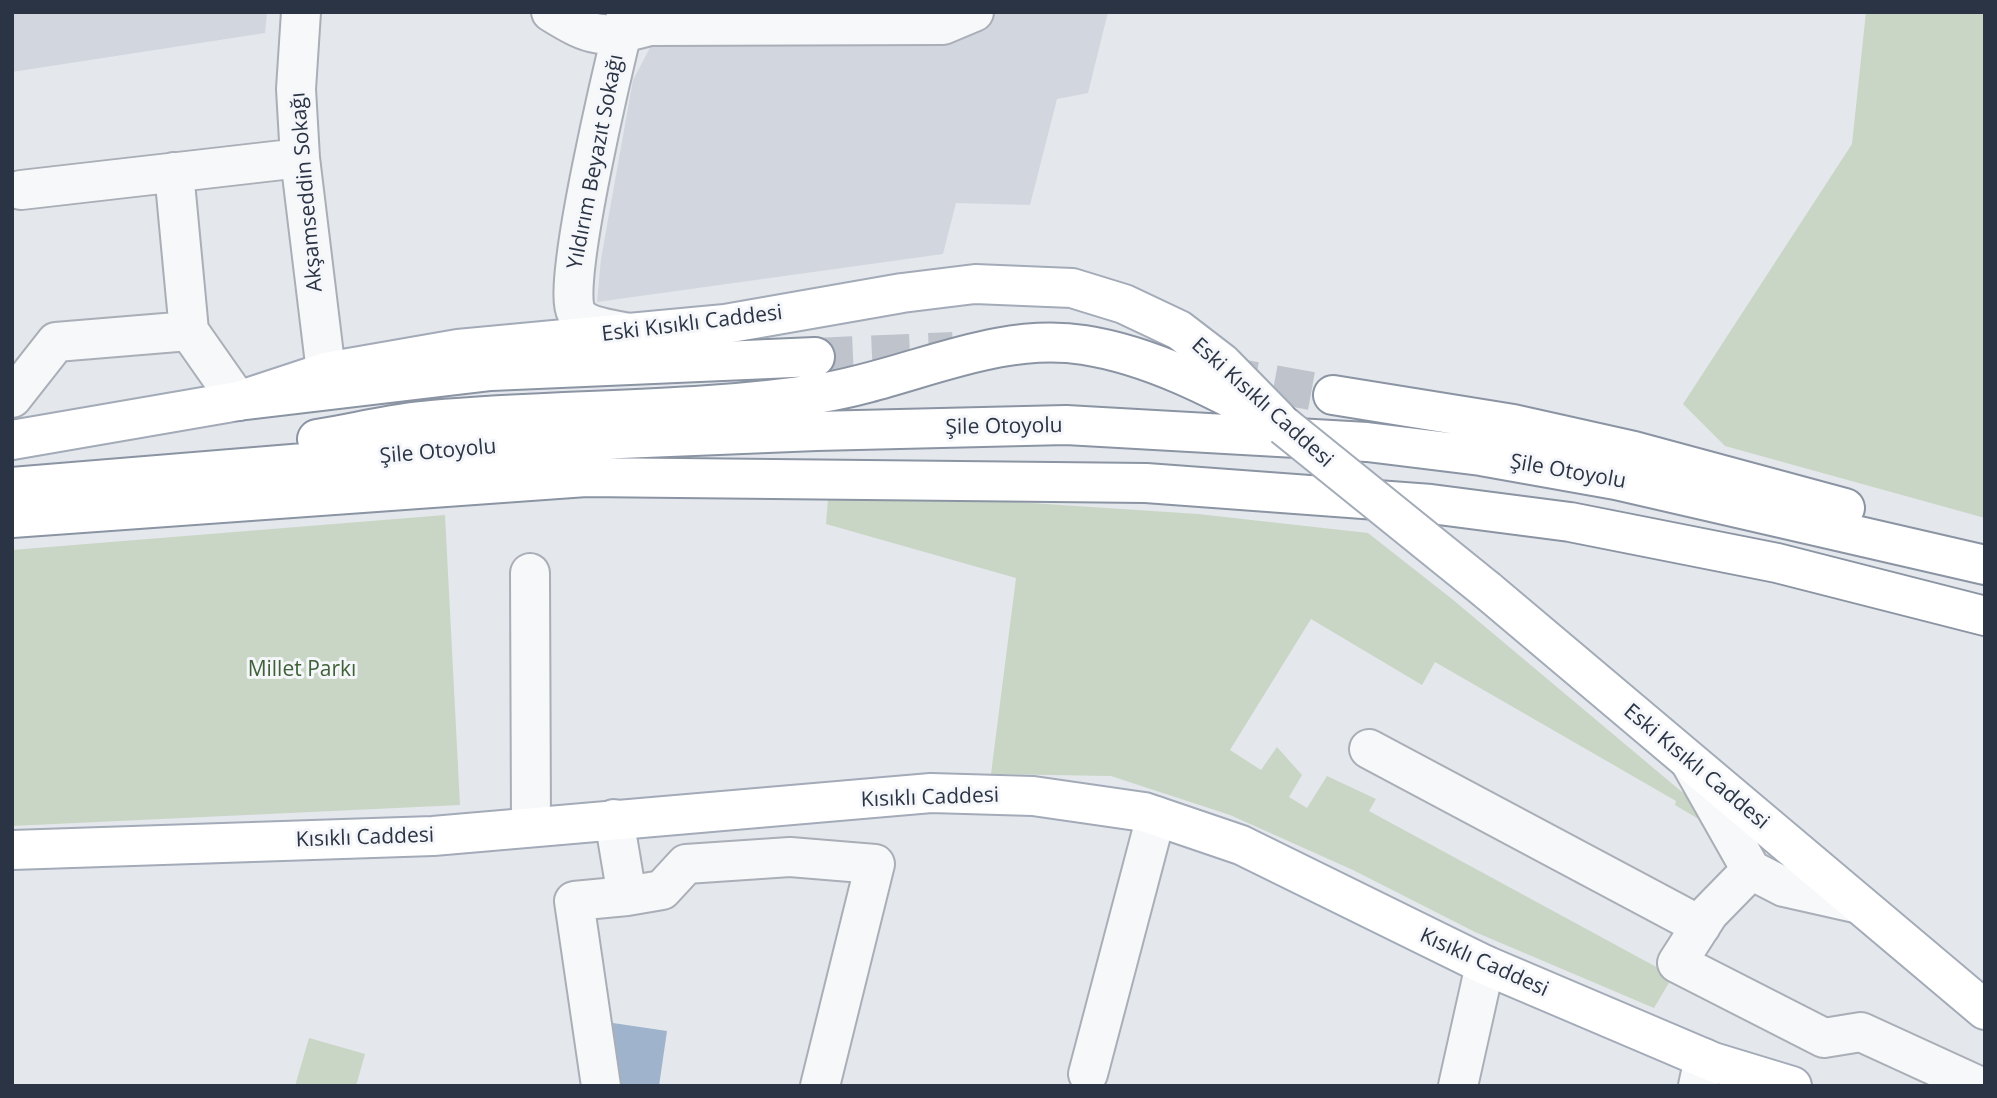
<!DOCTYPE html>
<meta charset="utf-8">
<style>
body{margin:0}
#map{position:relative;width:1997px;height:1098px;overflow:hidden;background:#e4e7ec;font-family:"Open Sans",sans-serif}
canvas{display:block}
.frame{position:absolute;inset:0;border:14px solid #2b3445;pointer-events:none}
</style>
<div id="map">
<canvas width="1997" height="1098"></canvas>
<div class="frame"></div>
</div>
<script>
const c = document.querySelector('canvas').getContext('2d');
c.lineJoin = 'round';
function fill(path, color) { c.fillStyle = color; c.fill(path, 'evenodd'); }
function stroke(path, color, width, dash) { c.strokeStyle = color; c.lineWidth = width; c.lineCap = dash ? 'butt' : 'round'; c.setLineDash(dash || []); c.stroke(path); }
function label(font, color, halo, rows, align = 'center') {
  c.font = font + ' "Open Sans",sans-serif'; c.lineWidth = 6; c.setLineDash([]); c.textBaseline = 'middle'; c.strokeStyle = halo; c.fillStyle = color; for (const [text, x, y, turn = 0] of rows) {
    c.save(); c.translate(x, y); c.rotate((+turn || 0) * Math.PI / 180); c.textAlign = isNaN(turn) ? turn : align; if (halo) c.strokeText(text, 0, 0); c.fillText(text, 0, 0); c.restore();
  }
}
const built = new Path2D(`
 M 12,12 L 267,12 L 265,33 L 12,72 Z
 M 907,12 L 1108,12 L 1088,93 L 1057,99 L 1030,205 L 956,203 L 943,254 L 597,302 L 601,259 L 633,80 L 653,42 Z`);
const green = new Path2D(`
 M 1866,12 L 1985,12 L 1985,518 L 1725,446 L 1683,404 L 1852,144 Z
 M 828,499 L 1015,502 L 1198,514 L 1368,533 L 1452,599 L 1713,818 L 1722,833 L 1675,805 L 1676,801 L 1435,662 L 1422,685 L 1311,619 L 1230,750 L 1261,770 L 1277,747 L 1302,775 L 1289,797 L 1307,808 L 1327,776 L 1376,799 L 1369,811 L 1673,976 L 1654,1008 L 1475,932 L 1353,870 L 1230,815 L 1111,776 L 991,774 L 1016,578 L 826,524 Z
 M 445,515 L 460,805 L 12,826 L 12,550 Z
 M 309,1038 L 365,1054 L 356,1086 L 295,1086 Z`);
const water = new Path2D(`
 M 613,1023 L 667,1031 L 659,1086 L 611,1086 Z`);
const highwayTunnel = new Path2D(`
 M 815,357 L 953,351
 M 1218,374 L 1333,395`);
const minor = new Path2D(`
 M 301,12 L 296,89 L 300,158 L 326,372
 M 551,12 C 593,38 602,39 650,26 L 943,25 L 974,12
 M 627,12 C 616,56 561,284 576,312 C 584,328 613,329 629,333
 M 174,172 L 189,331
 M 21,190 L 300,158
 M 12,398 L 56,342 L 189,331 L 238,401
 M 530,573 L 531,827
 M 1369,749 L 1701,926
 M 1690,762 L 1751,870 L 1784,887 L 1855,903
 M 614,819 L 627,896
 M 1751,870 L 1709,913 L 1677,963 L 1824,1038 L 1861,1032 L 1979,1086
 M 1088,1074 L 1156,816
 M 601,1086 L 574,901 L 627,896 L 662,890 L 686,864 L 790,857 L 875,864 L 820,1086
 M 1458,1086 L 1485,965
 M 1698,1086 L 1704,1058`);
const major = new Path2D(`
 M 12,440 L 238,401 L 326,372 L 458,349 L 725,324 L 902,293 L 975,284 L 1072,288 L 1124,304 L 1179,330 L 1222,363 L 1278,420
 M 1487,590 L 1985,1010
 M 12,850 L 433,836 L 931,793 L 1033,796 L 1144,812 L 1241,845 L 1485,965 L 1713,1062 L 1792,1086`);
const highway = new Path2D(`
 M 1333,395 L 1513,424 L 1634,451 L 1845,508
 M 238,401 L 491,371 L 815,357
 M 317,439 C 355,433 393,423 432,420 C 561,408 693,413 821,393 C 909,379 994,331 1084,345 C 1155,356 1222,393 1284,426
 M 12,487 L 572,441 L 816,431 L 1066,425 L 1367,442 L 1481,456 L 1616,480 L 1985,565
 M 12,518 L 586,477 L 1146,483 L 1431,504 L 1570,522 L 1777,563 L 1985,616`);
const majorBridge = new Path2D(`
 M 1284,426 L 1487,590`);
const streetNames = [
 ["Yıldırım Beyazıt Sokağı",596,162,-79],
 ["Akşamseddin Sokağı",307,192,-95],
 ["Eski Kısıklı Caddesi",692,324,-7],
 ["Eski Kısıklı Caddesi",1262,403,42],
 ["Şile Otoyolu",1004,427,-1],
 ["Şile Otoyolu",438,452,-5],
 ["Şile Otoyolu",1568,472,10],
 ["Eski Kısıklı Caddesi",1696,767,40],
 ["Kısıklı Caddesi",930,798,-2],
 ["Kısıklı Caddesi",365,838,-2],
 ["Kısıklı Caddesi",1484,963,24]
];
const parkNames = [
 ["Millet Parkı",302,670]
];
fill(built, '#d2d6de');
fill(green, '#c9d6c5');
fill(water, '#9fb4cc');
stroke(highwayTunnel, '#bfc3cb', 38, [38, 19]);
stroke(minor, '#a9aeb7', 42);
stroke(major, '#a3abb8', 42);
stroke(highway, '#8b94a3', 42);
stroke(minor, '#f7f8fa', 38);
stroke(major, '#fff', 38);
stroke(highway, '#fff', 38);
stroke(majorBridge, '#a3abb8', 42, []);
stroke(majorBridge, '#fff', 38);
label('21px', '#2b3445', '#f4f6f9', streetNames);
label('21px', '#3f6138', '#f4f6f9', parkNames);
</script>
